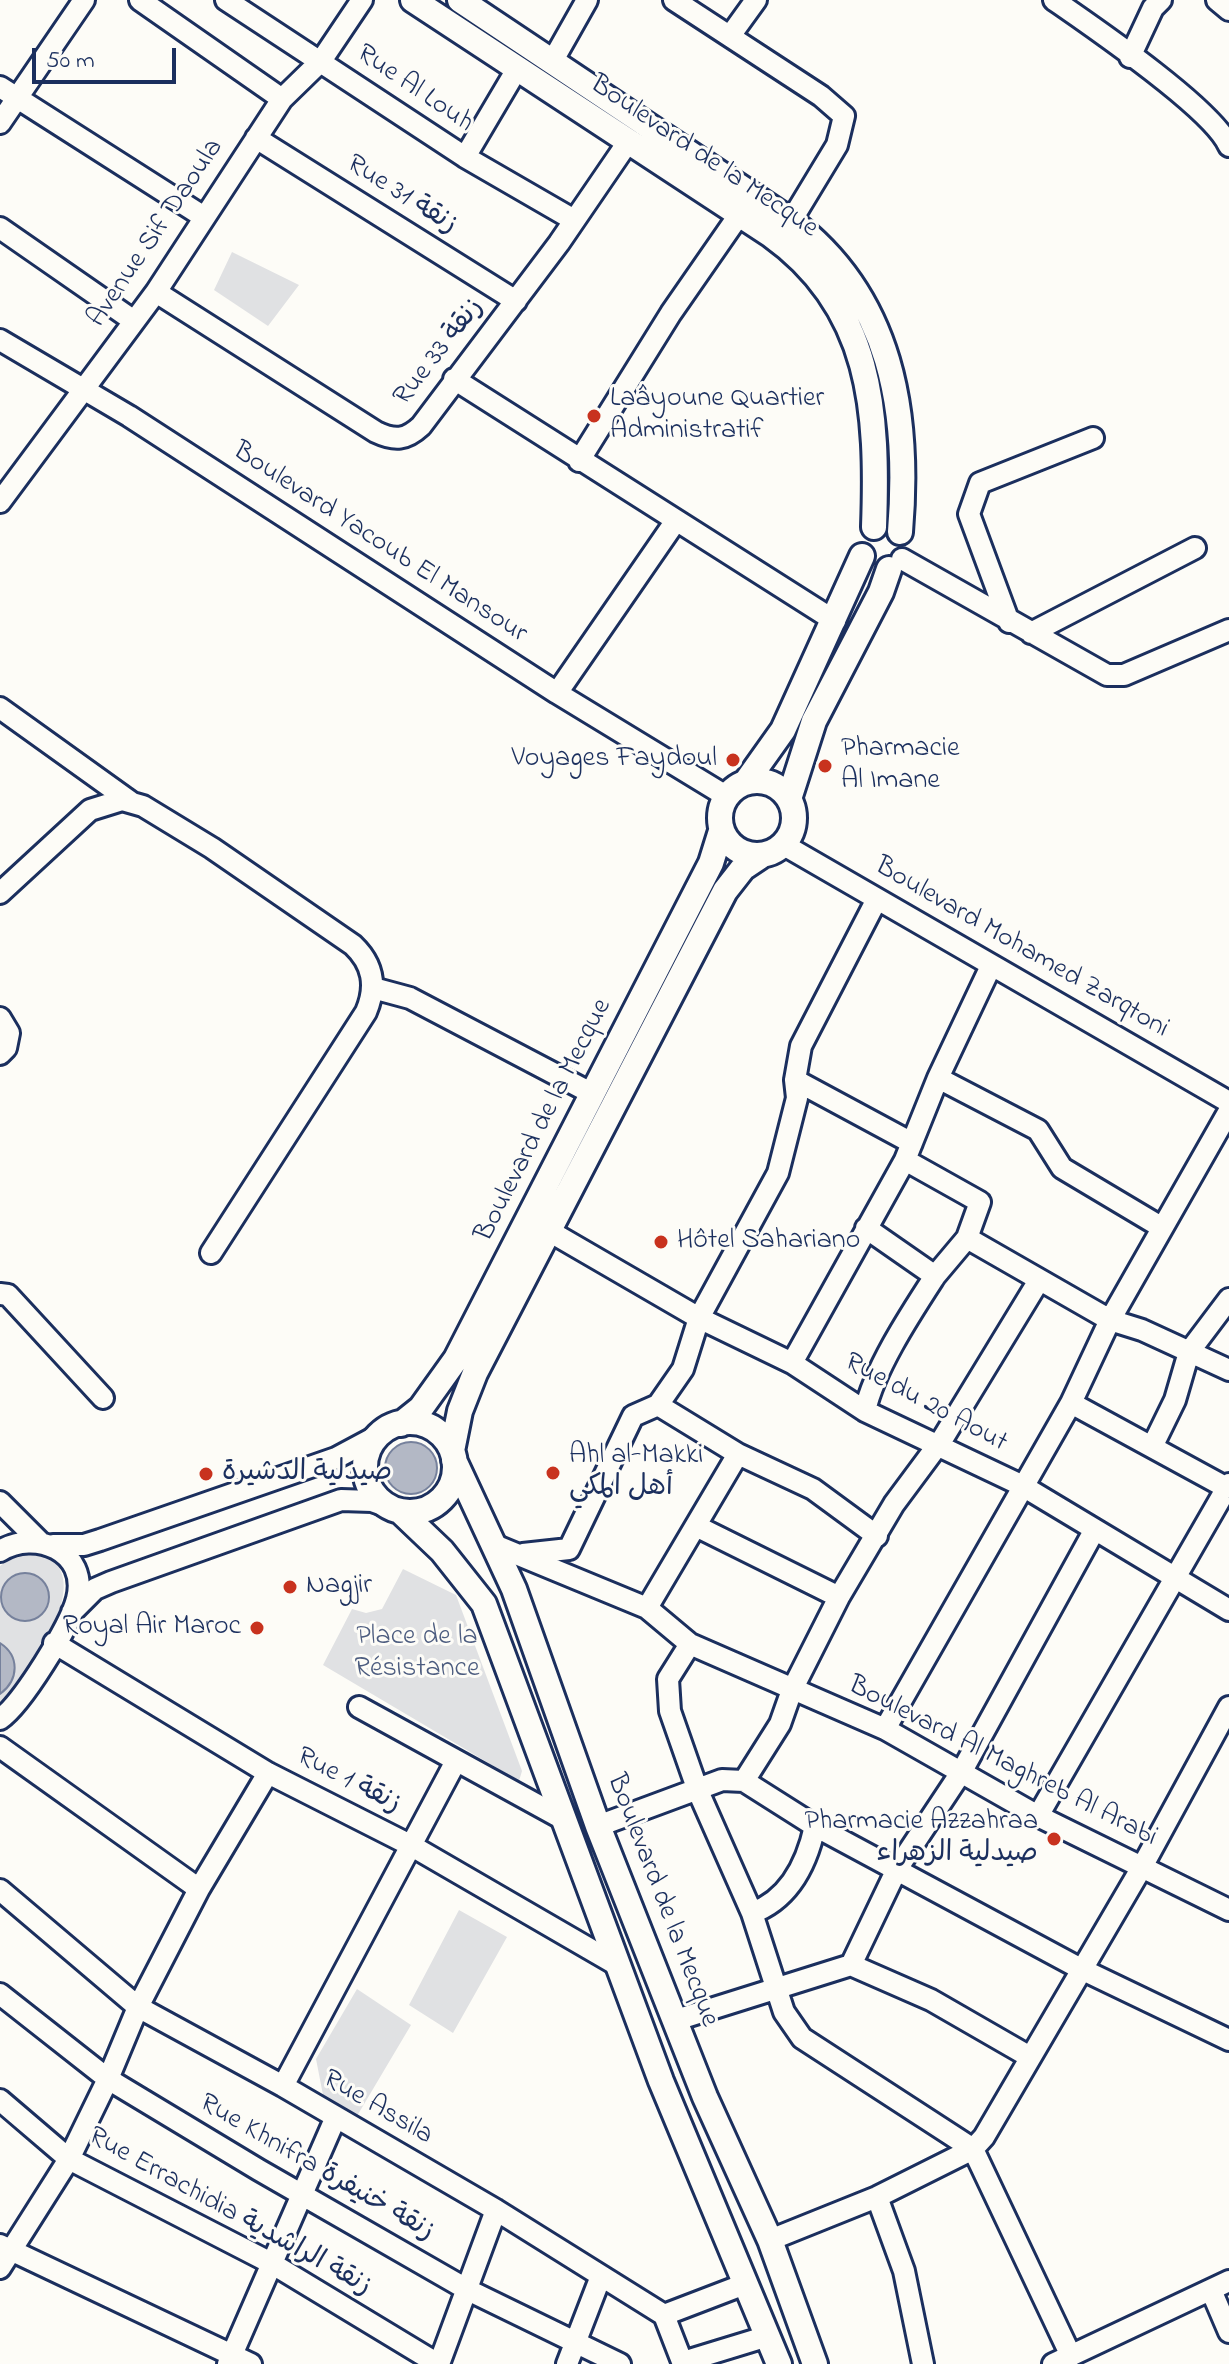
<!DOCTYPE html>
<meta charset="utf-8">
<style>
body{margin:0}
#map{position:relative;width:1229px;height:2364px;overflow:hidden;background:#fdfcf7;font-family:"Indie Flower",sans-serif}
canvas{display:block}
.scale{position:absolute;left:32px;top:48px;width:144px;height:36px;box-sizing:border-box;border:4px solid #1b2f5e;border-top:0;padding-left:10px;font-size:24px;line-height:28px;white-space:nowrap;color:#1b2f5e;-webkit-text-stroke:6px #fdfcf7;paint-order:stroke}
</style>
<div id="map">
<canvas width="1229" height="2364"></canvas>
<div class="scale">50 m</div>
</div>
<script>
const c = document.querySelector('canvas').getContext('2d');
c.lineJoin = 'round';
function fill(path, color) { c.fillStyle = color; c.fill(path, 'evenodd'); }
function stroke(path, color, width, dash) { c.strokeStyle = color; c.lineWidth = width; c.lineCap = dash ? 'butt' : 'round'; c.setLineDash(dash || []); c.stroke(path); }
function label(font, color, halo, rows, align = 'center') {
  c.font = font + ' "Indie Flower","Playpen Sans Arabic",sans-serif'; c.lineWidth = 6; c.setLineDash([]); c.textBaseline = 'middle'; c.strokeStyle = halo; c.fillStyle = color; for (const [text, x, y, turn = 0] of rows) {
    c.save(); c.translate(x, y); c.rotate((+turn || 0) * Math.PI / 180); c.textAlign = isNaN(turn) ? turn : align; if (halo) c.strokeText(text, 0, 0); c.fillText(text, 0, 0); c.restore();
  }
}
const green = new Path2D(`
 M 232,252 L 299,285 L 268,326 L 214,290 Z
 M 37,1551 C 101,1575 33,1657 12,1695 L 0,1707 L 0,1566 L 15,1554 Z
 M 403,1569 L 456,1595 L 522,1771 L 519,1781 L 323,1665 L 352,1609 L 366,1613 L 382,1609 Z
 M 459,1910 L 507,1937 L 453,2033 L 409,2005 Z
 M 357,1989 L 411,2025 L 357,2116 L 324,2100 L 316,2059 Z`);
const water = new Path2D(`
 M385 1468a26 26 0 1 1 52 0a26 26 0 1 1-52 0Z
 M1 1597a24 24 0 1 1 48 0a24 24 0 1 1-48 0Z
 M 0,1643 C 20,1656 19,1680 0,1694 Z`);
const minor = new Path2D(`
 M 140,0 L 282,99
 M 226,0 L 465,157 L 574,220
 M 674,0 L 821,96 L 844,116 L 837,145 L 791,221
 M 1054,0 C 1093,27 1212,108 1229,146
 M 1217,0 L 1229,10
 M 730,36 L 756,0
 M 1130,57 L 1153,8 L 1161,0
 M 552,62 L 587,0
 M 0,87 L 204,217
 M 0,123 L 84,0
 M 256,138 L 516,301
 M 465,157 L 517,69
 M 0,228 L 134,321
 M 156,292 L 376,432 C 395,441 406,440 421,426 L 559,243 L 628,142
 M 0,340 L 129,416 L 557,693 L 726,796
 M 454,379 L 835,621
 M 579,461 L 671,313 L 739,215
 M 0,502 L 156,292 L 282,99 L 321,61 L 362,0
 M 902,559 L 1107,675 L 1124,675 L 1229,630
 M 1009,622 L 969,514 L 980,483 L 1093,438
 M 1031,633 L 1195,548
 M 557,693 L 675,522
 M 0,708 L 131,802
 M 784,845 L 1229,1102
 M 0,893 L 90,810 L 122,800 L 143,806 L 212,848 L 353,945 C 373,964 377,986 366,1012 L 211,1253
 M 373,988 L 410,998 L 593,1094
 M 0,1018 L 9,1033 L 6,1048 L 0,1054
 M 938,1078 L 1038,1130 L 1062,1168 L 1161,1227
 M 795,1080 L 912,1143
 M 866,1228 L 935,1276 L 967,1238 L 980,1202 L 905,1160
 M 549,1231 L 699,1318 L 792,1363 L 865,1411 L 1021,1485 L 1229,1610
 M 967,1238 L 1110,1320 L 1142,1330 L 1229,1370
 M 0,1294 L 8,1295 L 103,1398
 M 792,1363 L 905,1160 L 938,1078 L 991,966
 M 1071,1403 L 1227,1488
 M 658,1405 L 738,1454 L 813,1489 L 877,1536
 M 865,1411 C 874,1369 911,1313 935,1276
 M 1152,1447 L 1175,1400 L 1189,1352 L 1229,1299
 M 0,1502 L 39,1541
 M 698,1527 L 839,1597
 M 492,1544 L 647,1608 L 690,1644 L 885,1729 L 1038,1816 L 1229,1910
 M 53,1545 L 84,1545 L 100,1540 L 336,1458 L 379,1435
 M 0,1551 C 35,1529 89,1551 77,1599 C 70,1626 22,1704 0,1719
 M 523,1554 L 569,1549 L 633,1416 L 658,1405 L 683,1369 L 699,1318 L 778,1173 L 797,1098 L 795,1080 L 801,1046 L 877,899
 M 647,1608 L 738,1454
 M 72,1612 L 95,1589 L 111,1582 L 341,1500 L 372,1501 L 389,1507
 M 54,1643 L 268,1773 L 412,1846 L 619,1966
 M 690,1644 L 668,1679 L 670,1711 L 698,1791 L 752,1913 L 784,2012 L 802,2038 L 973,2149 L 1071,2356
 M 359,1707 L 563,1819
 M 885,1729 L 1071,1403 L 1110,1320 L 1229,1111
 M 0,1747 L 199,1889
 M 744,1781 L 780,1724 L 792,1690 L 839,1597 L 894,1504 L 943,1438 L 1038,1282
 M 1038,1816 L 1229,1484
 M 598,1826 L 722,1780 L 744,1781 L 815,1826 L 1081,1969 L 1229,2040
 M 0,1890 L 138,2007 L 283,2086 L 496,2210 L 664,2315 L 745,2284
 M 752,1913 C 790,1899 807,1863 815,1826
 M 851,1965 L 897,1869 L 962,1771 L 1094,1531
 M 0,1994 L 108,2079 L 259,2170 L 468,2290 L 620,2364
 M 676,2020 L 851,1965 L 931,2000 L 1030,2057
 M 283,2086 L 456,1761
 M 0,2100 L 69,2159 L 271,2263 L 438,2364
 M 877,2197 L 904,2271 L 923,2364
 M 770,2240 L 877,2197 L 973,2149 L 984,2137 L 1142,1867 L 1229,1707
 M 0,2245 L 251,2364
 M 0,2268 L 69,2159 L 108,2079 L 138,2007 L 199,1889 L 268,1773
 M 1211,2290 L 1229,2332
 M 664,2315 L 683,2364
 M 683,2362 L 768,2336
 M 228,2364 L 335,2119
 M 439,2364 L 496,2210
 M 567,2364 L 601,2276
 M 1053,2364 L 1229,2281`);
const major = new Path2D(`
 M 413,0 L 771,235 C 873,308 878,412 874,527
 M 460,0 L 791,221 C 892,297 910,413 900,532
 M720 818a37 37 0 1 1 74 0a37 37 0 1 1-74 0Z
 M 746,782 L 783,730 L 862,556
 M 789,799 L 814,721 L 881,592 L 889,569
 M365 1467a45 45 0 1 1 90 0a45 45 0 1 1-90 0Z
 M 401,1424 L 421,1408 L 456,1359 L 711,863 L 721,831
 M 452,1451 L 460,1411 L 475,1373 L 725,891 L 743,868 L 761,856
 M 454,1460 L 514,1589 L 598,1826 L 705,2097 L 770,2240 L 815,2364
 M 400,1511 L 442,1551 L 484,1604 L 661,2081 L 779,2364`);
const markers = [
 [594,416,8,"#c8321e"],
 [733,760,8,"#c8321e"],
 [825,766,8,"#c8321e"],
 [661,1242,8,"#c8321e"],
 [553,1473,8,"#c8321e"],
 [206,1474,8,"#c8321e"],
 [290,1587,8,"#c8321e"],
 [257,1628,8,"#c8321e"],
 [1054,1839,8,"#c8321e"]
];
const streetNames = [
 ["Rue Al Louh",414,90,34],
 ["Boulevard de la Mecque",703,158,34],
 ["Rue 31 زنقة",401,196,32],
 ["Avenue Sif Daoula",157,234,-56],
 ["Rue 33 زنقة",440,353,-52],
 ["Boulevard Yacoub El Mansour",379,544,33],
 ["Boulevard Mohamed Zarqtoni",1021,949,30],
 ["Boulevard de la Mecque",545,1121,-63],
 ["Rue du 20 Aout",925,1404,28],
 ["Boulevard Al Maghreb Al Arabi",1002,1763,27],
 ["Rue 1 زنقة",348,1782,27],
 ["Boulevard de la Mecque",661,1901,69],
 ["Rue Assila",377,2109,30],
 ["Rue Khnifra زنقة خنيفرة",316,2169,30],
 ["Rue Errachidia زنقة الراشدية",229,2213,29]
];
const poiNames = [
 ["Laâyoune Quartier",610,400],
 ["Administratif",610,432],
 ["Pharmacie",841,750],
 ["Al Imane",841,782],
 ["Voyages Faydoul",717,760,"right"],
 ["Hôtel Sahariano",677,1242],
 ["Ahl al-Makki",569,1457],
 ["أهل المكي",569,1489],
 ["صيدلية الدشيرة",222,1474],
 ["Nagjir",306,1587],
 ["Royal Air Maroc",241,1628,"right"],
 ["Pharmacie Azzahraa",1038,1823,"right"],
 ["صيدلية الزهراء",1038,1855,"right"]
];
const parkNames = [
 ["Place de la",417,1638],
 ["Résistance",417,1670]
];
fill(green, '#e0e1e3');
fill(water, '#b3b8c5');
stroke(water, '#76819c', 2);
stroke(minor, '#1b2f5e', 26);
stroke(major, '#1b2f5e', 30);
stroke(minor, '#fdfcf7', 20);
stroke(major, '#fdfcf7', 24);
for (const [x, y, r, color] of markers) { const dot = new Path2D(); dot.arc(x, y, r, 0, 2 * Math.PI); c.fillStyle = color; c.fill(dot); stroke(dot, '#fdfcf7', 3); }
label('28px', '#1b2f5e', '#fdfcf7', streetNames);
label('28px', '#1b2f5e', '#fdfcf7', poiNames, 'left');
label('28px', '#4c5c7f', '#fdfcf7', parkNames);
</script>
